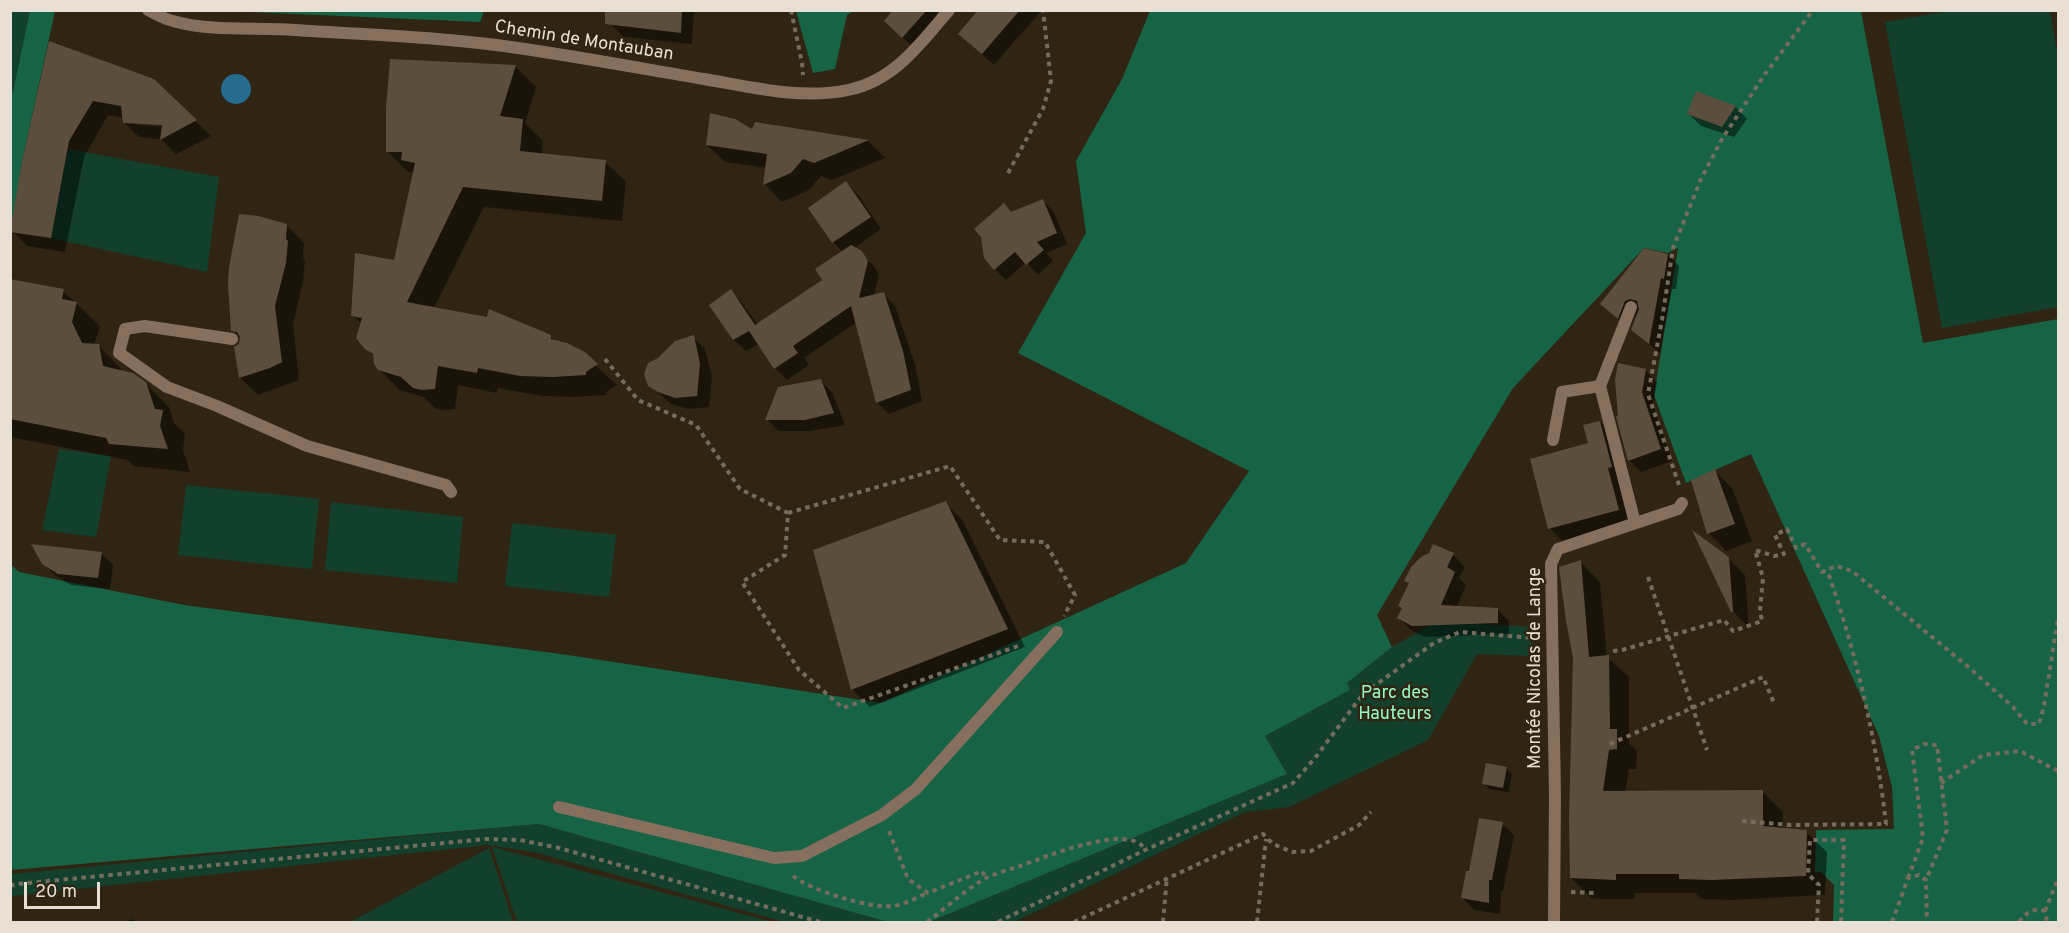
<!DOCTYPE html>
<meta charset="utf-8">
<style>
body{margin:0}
#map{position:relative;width:2069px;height:933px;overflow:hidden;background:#302513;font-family:Overpass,sans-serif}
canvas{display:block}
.frame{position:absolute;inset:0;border:12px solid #e8e0d5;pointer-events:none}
.scale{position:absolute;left:24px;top:882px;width:76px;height:27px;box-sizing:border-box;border:3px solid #e8e0d5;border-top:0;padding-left:8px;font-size:18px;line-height:21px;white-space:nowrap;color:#e8e0d5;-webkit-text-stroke:4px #302513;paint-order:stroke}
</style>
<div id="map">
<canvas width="2069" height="933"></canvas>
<div class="frame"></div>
<div class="scale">20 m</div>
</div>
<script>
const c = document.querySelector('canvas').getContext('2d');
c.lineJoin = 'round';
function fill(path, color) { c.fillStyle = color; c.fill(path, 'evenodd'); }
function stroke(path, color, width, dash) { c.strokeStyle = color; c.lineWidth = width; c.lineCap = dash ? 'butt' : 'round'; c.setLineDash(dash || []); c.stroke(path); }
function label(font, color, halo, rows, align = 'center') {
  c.font = font + ' Overpass,sans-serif'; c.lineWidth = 5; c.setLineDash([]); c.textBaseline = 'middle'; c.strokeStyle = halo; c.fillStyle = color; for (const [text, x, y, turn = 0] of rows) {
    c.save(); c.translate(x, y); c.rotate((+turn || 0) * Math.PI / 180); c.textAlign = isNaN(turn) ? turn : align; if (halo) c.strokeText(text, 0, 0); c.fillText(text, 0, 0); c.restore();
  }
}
const green = new Path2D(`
 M 11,11 L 55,11 L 22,161 L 11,230 Z
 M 1949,11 L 2050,11 L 2058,57 L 2058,307 L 1942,328 L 1885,22 Z
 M 68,149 L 219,177 L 207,272 L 51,238 Z
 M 59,449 L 111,456 L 96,537 L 42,530 Z
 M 186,485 L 319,499 L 312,569 L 178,555 Z
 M 331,502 L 463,517 L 457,583 L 325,570 Z
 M 512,523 L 616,535 L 609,597 L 505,586 Z
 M 1479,624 L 1531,627 L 1532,656 L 1477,654 L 1428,740 L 1289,807 L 1245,812 L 1014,922 L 929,922 L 1287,774 L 1265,736 L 1350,690 L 1347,683 L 1392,647 L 1431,625 Z
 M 539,824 L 888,922 L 785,922 L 534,852 L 488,845 L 11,896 L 11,874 Z
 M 492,847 L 773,922 L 517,922 Z
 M 489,848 L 513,922 L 353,922 L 352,921 Z`);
const forest = new Path2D(`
 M 30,11 L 55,11 L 22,161 L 11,230 L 11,94 L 13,92 Z
 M 227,11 L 484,10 L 484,11 L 480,22 Z
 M 796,11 L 854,11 L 847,15 L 835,69 L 813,73 Z
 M 1150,11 L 1863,11 L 1861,11 L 1923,343 L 2058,319 L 2058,922 L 1833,922 L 1834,885 L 1821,872 L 1815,872 L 1816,830 L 1894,829 L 1892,787 L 1879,736 L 1751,454 L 1686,483 L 1654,395 L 1678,248 L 1668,253 L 1644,248 L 1513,388 L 1377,615 L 1392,647 L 1347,683 L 1350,690 L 1265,736 L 1287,774 L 929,922 L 888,922 L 539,824 L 11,870 L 10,564 L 19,572 L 184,605 L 568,655 L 881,703 L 1186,563 L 1249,471 L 1018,353 L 1086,233 L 1076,161 L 1122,79 Z`);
const water = new Path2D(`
 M221 89a15 15 0 1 1 30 0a15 15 0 1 1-30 0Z`);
const shadow = new Path2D(`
 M 614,10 L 694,10 L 692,44 L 624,37 L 612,26 Z
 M 895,10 L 933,10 L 942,19 L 915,48 L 897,33 Z
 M 980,10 L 1042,10 L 994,65 L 972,45 Z
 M 50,43 L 153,81 L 211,136 L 176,154 L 161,139 L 139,137 L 124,122 L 124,118 L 108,115 L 84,157 L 65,252 L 27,246 L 12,231 ZM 136,122 L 170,124 L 170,127 L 136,125 Z
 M 515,66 L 536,87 L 525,123 L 543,141 L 542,155 L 605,162 L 626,182 L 622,221 L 484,207 L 434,308 L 550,336 L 557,343 L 576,348 L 617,385 L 606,392 L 606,395 L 575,397 L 542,396 L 498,388 L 497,393 L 458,385 L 455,409 L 444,410 L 435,408 L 423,397 L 400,390 L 379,369 L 375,357 L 366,348 L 362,324 L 353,316 L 395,262 L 415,172 L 408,172 L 387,151 Z
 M 1697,93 L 1736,107 L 1747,119 L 1734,137 L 1701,126 L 1689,114 Z
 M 756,124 L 868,141 L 885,158 L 832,180 L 821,176 L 809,190 L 782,202 L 765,184 L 767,168 L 725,162 L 707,145 L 752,131 Z
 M 846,183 L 858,195 L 881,229 L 854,248 L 873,265 L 879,274 L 874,296 L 883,294 L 895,306 L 915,364 L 922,401 L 889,414 L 878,403 L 857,322 L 804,358 L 809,365 L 787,380 L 775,368 L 759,344 L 746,351 L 734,340 L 711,305 L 731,291 L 742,303 L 758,325 L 825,280 L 843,252 L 833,242 L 810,208 Z
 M 1043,201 L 1054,212 L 1067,244 L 1046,253 L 1053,261 L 1038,275 L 1026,262 L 1006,280 L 995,269 L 1012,213 Z
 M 286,225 L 304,243 L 303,257 L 305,260 L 303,281 L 293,325 L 299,380 L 258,395 L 240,378 L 241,338 L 233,330 Z
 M 1668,255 L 1679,266 L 1676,289 L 1672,289 L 1660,353 L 1633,329 L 1638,315 L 1636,314 L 1629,328 L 1602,304 Z
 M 10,280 L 63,291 L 100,326 L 94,345 L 98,345 L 121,369 L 122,372 L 145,383 L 169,407 L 174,423 L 185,434 L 183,450 L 190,472 L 134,466 L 128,460 L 10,437 Z
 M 693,337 L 705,349 L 712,376 L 709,407 L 688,409 L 671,404 L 647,382 Z
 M 1645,370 L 1657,382 L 1653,405 L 1672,461 L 1641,472 L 1629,460 Z
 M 820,380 L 832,392 L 845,425 L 810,431 L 778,431 L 767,419 Z
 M 1600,422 L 1617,439 L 1635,527 L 1567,546 L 1550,528 Z
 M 1714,470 L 1732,488 L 1752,541 L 1726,551 L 1709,533 Z
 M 945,503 L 963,521 L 1025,647 L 870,707 L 852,689 Z
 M 101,553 L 113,565 L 110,589 L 71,585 L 56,576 L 43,563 Z
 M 1453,555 L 1465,567 L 1459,578 L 1466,585 L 1457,607 L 1498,610 L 1509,621 L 1509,634 L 1425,637 L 1411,630 L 1399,618 L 1410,584 L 1406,580 Z
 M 1728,558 L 1745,575 L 1749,628 L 1733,611 Z
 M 1580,562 L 1600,582 L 1607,657 L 1629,677 L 1629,743 L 1637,751 L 1636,769 L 1629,769 L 1625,792 L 1763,792 L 1783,812 L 1782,829 L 1806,832 L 1827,852 L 1825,895 L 1732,900 L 1701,899 L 1695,893 L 1635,893 L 1635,899 L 1602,899 L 1591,898 L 1571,878 Z
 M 1506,768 L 1512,774 L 1509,792 L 1489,789 L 1484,783 Z
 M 1502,824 L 1514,835 L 1503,891 L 1501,891 L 1500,914 L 1474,910 L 1463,898 L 1471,873 Z
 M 132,919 L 136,922 L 124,922 Z`);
const building = new Path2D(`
 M 605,10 L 682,10 L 681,33 L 605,24 Z
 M 893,10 L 927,10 L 902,38 L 884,21 Z
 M 978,10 L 1020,10 L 982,54 L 958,34 Z
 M 49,41 L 154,79 L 197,120 L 160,140 L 162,125 L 123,123 L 121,106 L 93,101 L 69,141 L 51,238 L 10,232 L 22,161 Z
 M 390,59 L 516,65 L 500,116 L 523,119 L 520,151 L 606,160 L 602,201 L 463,187 L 407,302 L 487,317 L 489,309 L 551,335 L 551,339 L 567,343 L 585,352 L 598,364 L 586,372 L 586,375 L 553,377 L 520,376 L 478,368 L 477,373 L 438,366 L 435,389 L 422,390 L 413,388 L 401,377 L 378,370 L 374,364 L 373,354 L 365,349 L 356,338 L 362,318 L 351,316 L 355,253 L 394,260 L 415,163 L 401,160 L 402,152 L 386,152 L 386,107 Z
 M 1696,91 L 1736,106 L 1722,127 L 1687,114 Z
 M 710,113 L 735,119 L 752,129 L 755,122 L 869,140 L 814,163 L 803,159 L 791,173 L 763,185 L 767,154 L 706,145 Z
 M 846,181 L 871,217 L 832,243 L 808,208 Z
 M 1043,199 L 1057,233 L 1037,242 L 1044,250 L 1026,265 L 1015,252 L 994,270 L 984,258 L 981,237 L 974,229 L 1004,203 L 1011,212 Z
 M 239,214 L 258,216 L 287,224 L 286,239 L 288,241 L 286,263 L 275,306 L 282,362 L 270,368 L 239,378 L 234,347 L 239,344 L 240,337 L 237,332 L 231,331 L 228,284 L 229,267 Z
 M 851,245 L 862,251 L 868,261 L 859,298 L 884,292 L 903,351 L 911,390 L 876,403 L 851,306 L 793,346 L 798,353 L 774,369 L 749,331 L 733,340 L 709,305 L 731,289 L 755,325 L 822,280 L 815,269 Z
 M 1644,248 L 1668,254 L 1664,279 L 1661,278 L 1649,344 L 1631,330 L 1639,309 L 1637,301 L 1630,299 L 1625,301 L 1618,319 L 1600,304 Z
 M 10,279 L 64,289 L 62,299 L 77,302 L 72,322 L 82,343 L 99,344 L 103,366 L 133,373 L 146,382 L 155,409 L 163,410 L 160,426 L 168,449 L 109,444 L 106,438 L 10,419 Z
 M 694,335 L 700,364 L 697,396 L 675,398 L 658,392 L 648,386 L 644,374 L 648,363 L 658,358 L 675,341 Z
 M 1618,363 L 1646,369 L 1642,392 L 1661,449 L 1628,461 L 1616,416 L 1618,416 L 1615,380 Z
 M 821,379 L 834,413 L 805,420 L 765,420 L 778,387 Z
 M 1600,421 L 1612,467 L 1608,468 L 1619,510 L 1548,529 L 1530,459 L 1588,443 L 1583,425 Z
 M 1715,469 L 1735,524 L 1707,534 L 1691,480 Z
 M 946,501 L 1008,629 L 851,690 L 813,550 Z
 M 1692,530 L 1729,557 L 1733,612 L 1731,612 Z
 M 31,544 L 102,552 L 98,578 L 58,574 L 42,564 Z
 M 1433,544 L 1454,553 L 1447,567 L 1455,572 L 1441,605 L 1498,608 L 1498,623 L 1412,626 L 1397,618 L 1402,608 L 1398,606 L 1409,583 L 1404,581 L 1411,567 L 1421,557 L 1429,553 Z
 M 1581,560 L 1589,657 L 1609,655 L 1610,729 L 1617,729 L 1617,749 L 1609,750 L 1603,791 L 1763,790 L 1763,826 L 1807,830 L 1806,876 L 1712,880 L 1679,879 L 1679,874 L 1616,874 L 1616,880 L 1570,878 L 1569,819 L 1573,658 L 1566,621 L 1559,567 Z
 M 1486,763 L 1507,767 L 1503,788 L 1482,784 Z
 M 1479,818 L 1503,822 L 1492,880 L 1489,880 L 1489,903 L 1461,898 L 1466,871 L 1469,871 Z`);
const path = new Path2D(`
 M 791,10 L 802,63 L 803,75
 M 1008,173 L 1043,109 L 1051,81 L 1043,10
 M 605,359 L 638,400 L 696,425 L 740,489 L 788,513 L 785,555 L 742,582 L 799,670 L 843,708 L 1018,646
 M 1679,485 L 1648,394 L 1662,320 L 1673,248 L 1701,179 L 1722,139 L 1765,74 L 1813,10
 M 788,513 L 950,466 L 1000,540 L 1045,542 L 1075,595 L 1064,616
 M 1648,577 L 1707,750
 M 1613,651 L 1622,650 L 1724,620 L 1733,631 L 1762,621 L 1760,611 L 1763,578 L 1755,550 L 1774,556 L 1784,554 L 1775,535 L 1787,529 L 1796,548 L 1805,544 L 1822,572 L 1836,566 L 1852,571 L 1966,665 L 2013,707 L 2027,724 L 2039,724 L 2044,706 L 2058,618
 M 1610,744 L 1763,677 L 1774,703
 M 1941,783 L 1983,755 L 2020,751 L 2058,771
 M 1742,821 L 1791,825 L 1886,824 C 1877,742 1855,648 1827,570
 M 889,831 L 908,879 L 928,893 L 982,871 L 986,878
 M 793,876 C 810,890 870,909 892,906 C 904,905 917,897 928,893
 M 1908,878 L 1923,838 L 1912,750 L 1924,744 L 1937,745 L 1947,830 L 1926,880
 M 10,886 L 17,884 L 486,839 L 520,840 L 559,848 L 820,922
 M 1571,892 L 1594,893
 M 2045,911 L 2058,879
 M 927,922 C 946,908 965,890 986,878 C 996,873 1009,870 1020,866 C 1042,858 1132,821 1145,850
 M 998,922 L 1145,850 L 1293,783 L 1315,758 L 1363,694 L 1434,643 L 1460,632 L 1534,638
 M 1074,922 L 1263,834 L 1273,844 L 1292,852 L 1311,851 L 1359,825 L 1371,812
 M 1163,922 L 1167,877
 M 1257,922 L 1266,839
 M 1817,922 L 1819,885 L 1808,874 L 1810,840 L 1844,840 L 1841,922
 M 1892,922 L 1908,878 L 1919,875 L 1926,880 L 1927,922
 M 2019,922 C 2027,912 2032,908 2045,911 L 2047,922`);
const service = new Path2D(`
 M 1631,307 L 1600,386 L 1635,523
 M 232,339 L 145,326 L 125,329 L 119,353 L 167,387 L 217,406 L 307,446 L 446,485 L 451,492
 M 1553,440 L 1562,392 L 1600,386
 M 559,807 L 774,858 L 802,856 L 882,815 L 916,789 L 1057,632`);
const minor = new Path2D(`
 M 148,10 C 156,14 164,19 173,21 C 211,32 255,27 295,30 C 371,35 449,37 525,49 C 585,58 645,69 704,79 C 751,87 802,100 848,90 C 894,81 921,43 949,10
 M 1554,922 L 1555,795 L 1551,564 L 1558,549 L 1678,509 L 1682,503`);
const streetNames = [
 ["Chemin de Montauban",584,42,9],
 ["Montée Nicolas de Lange",1536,668,-90]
];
const parkNames = [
 ["Parc des",1395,694],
 ["Hauteurs",1395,715]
];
fill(green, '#12402d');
fill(forest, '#176345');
fill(water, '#256c8f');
fill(shadow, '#0007');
fill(building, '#5b4e3c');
stroke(path, '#766c5d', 4, [4.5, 4.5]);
stroke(service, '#866f5d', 12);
stroke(minor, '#866f5d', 12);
label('18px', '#e8e0d5', '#302513', streetNames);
label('18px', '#94fac9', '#302513', parkNames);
</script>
